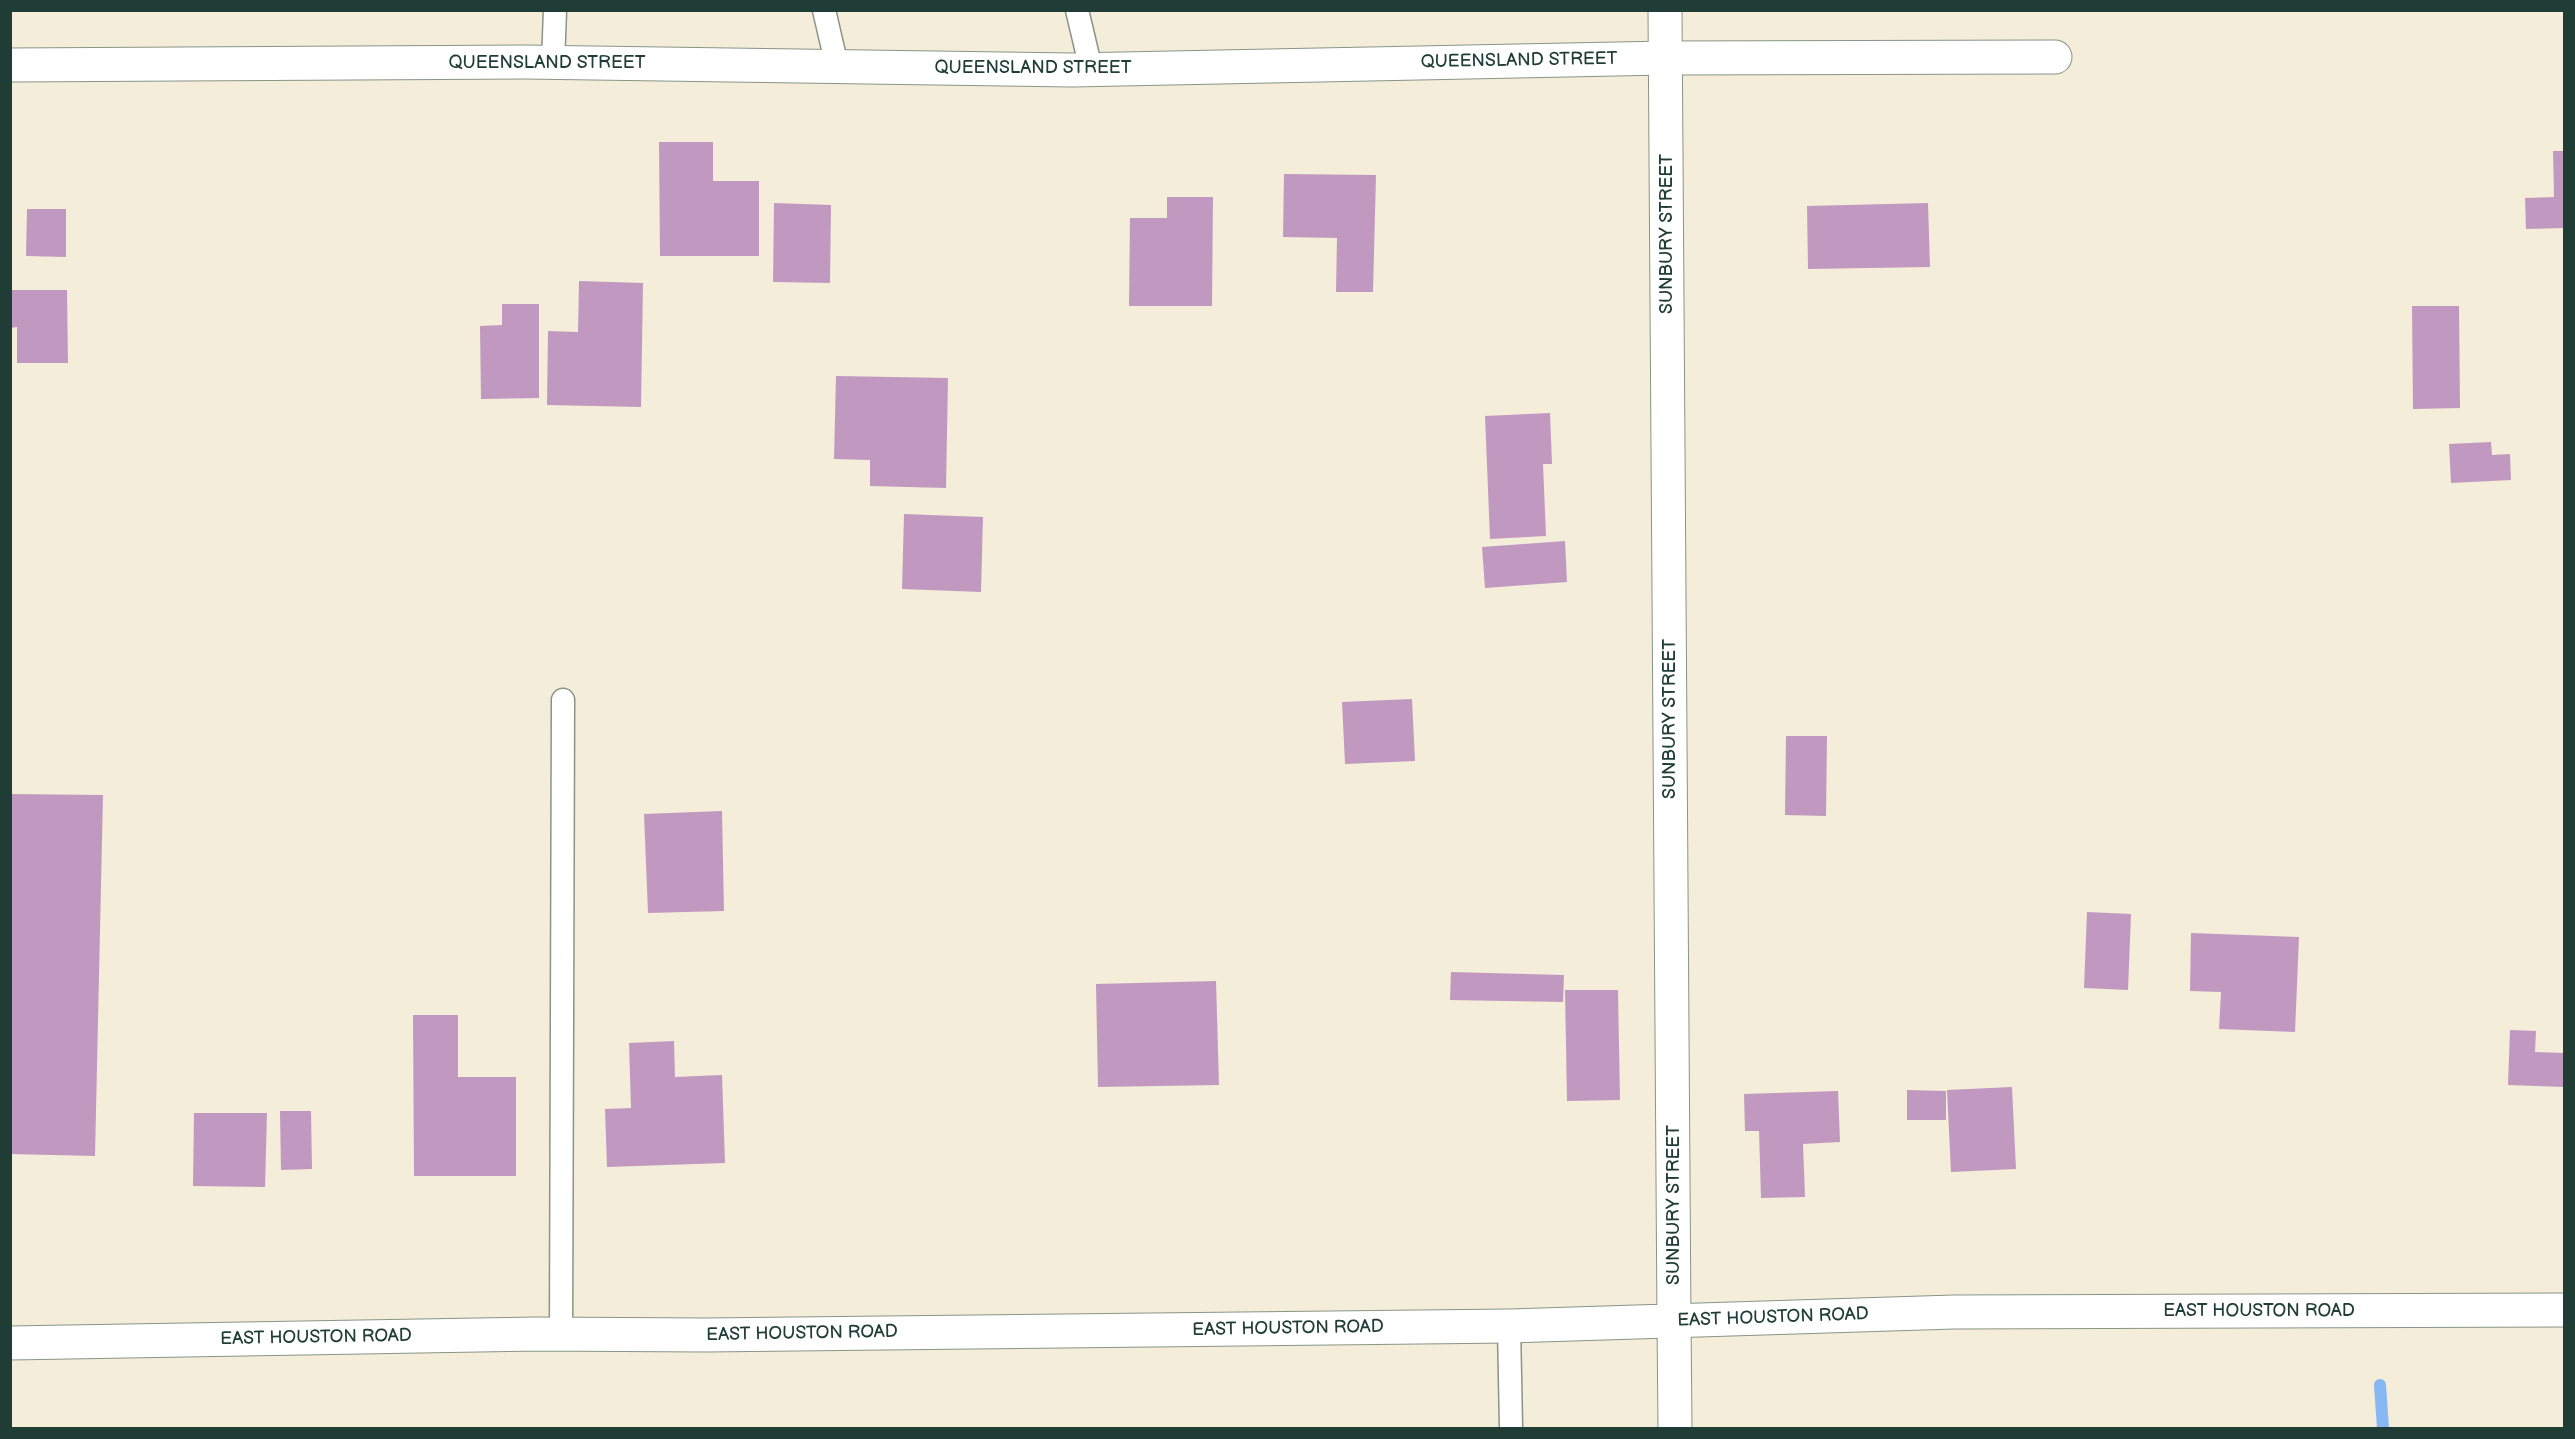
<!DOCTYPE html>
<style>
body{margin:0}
#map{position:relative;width:2575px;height:1439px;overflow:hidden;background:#f3edd9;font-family:"Balsamiq Sans",sans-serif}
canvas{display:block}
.frame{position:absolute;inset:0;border:12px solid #1f3d34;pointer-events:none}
</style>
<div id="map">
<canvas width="2575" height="1439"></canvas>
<div class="frame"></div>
</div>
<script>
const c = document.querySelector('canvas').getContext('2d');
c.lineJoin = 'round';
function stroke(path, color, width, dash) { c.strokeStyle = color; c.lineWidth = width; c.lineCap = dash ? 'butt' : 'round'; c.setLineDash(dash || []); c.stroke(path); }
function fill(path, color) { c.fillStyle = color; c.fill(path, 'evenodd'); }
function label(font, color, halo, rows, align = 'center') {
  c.font = font + ' "Balsamiq Sans",sans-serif'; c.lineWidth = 4.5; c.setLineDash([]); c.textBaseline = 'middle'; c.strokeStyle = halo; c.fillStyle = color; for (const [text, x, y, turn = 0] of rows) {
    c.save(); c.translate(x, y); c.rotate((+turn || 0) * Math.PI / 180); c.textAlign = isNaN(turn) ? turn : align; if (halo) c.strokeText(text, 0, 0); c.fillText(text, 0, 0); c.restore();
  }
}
const stream = new Path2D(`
 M 2380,1385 L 2383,1428`);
const building = new Path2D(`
 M 659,142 L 713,142 L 713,181 L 759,181 L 759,256 L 660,256 Z
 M 2553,151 L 2564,151 L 2564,228 L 2526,229 L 2525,198 L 2554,197 Z
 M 1284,174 L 1376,175 L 1373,292 L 1336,292 L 1337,238 L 1283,237 Z
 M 1167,197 L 1213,197 L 1212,306 L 1129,306 L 1130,218 L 1167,218 Z
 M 774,203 L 831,205 L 830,283 L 773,282 Z
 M 1928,203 L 1930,267 L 1808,269 L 1807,206 Z
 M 27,209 L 66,209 L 66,257 L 26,256 Z
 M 579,281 L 643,283 L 641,407 L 547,405 L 548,331 L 578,332 Z
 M 10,290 L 67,290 L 68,363 L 17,363 L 17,327 L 10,328 Z
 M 502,304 L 539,304 L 539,398 L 481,399 L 480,326 L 502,325 Z
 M 2412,306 L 2459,306 L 2460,408 L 2413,409 Z
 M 836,376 L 948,378 L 946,488 L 870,486 L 870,460 L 834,459 Z
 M 1550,413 L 1552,464 L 1543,464 L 1546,536 L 1490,539 L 1485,416 Z
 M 2491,442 L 2492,455 L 2510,454 L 2511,480 L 2451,483 L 2449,444 Z
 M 904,514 L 983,517 L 981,592 L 902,589 Z
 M 1565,541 L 1567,582 L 1485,588 L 1482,547 Z
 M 1412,699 L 1415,761 L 1345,764 L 1342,702 Z
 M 1786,736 L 1827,736 L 1826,816 L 1785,815 Z
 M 10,794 L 103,795 L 95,1156 L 10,1154 Z
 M 722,811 L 724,911 L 648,913 L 644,814 Z
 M 2087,912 L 2131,914 L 2128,990 L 2084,988 Z
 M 2191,933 L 2299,937 L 2295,1032 L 2219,1029 L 2221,992 L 2190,991 Z
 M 1451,972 L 1564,975 L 1563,1002 L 1450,1000 Z
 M 1216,981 L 1219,1085 L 1098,1087 L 1096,984 Z
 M 1565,990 L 1618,990 L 1620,1100 L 1567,1101 Z
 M 413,1015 L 458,1015 L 458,1077 L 516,1077 L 516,1176 L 414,1176 Z
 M 2510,1030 L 2536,1031 L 2535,1052 L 2564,1053 L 2564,1087 L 2508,1085 Z
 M 674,1041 L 675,1077 L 722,1075 L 725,1163 L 607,1167 L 605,1109 L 631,1108 L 629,1043 Z
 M 2012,1087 L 2016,1169 L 1951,1172 L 1947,1090 Z
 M 1907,1090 L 1946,1091 L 1946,1120 L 1907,1120 Z
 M 1838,1091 L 1840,1142 L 1803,1144 L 1805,1197 L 1761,1198 L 1759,1131 L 1745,1131 L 1744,1094 Z
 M 280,1111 L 311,1111 L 312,1169 L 281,1170 Z
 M 194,1113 L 267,1113 L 265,1187 L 193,1186 Z`);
const lane = new Path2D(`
 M 824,10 L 837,66
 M 1077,10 L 1091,69
 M 553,63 L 555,10
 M 1509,1326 L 1511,1428
 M 561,1334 L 563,700`);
const street = new Path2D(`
 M 10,65 L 525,62 L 1072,70 L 1666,58 L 2055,57
 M 1674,1321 L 1675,1428`);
const secondary = new Path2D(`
 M 1665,10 L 1674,1321
 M 10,1343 L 537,1334 L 706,1335 L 1509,1326 L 1954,1312 L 2564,1310`);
const streetNames = [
 ["QUEENSLAND STREET",1519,61,-1],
 ["QUEENSLAND STREET",547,63],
 ["QUEENSLAND STREET",1033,68],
 ["SUNBURY STREET",1667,234,-90],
 ["SUNBURY STREET",1670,719,-90],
 ["SUNBURY STREET",1674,1205,-90],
 ["EAST HOUSTON ROAD",2259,1311],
 ["EAST HOUSTON ROAD",1773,1318,-2],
 ["EAST HOUSTON ROAD",1288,1329,-1],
 ["EAST HOUSTON ROAD",802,1334,-1],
 ["EAST HOUSTON ROAD",316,1338,-1]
];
stroke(stream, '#86b8f3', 12);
fill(building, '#c199c0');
stroke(lane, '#899586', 25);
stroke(street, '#899586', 35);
stroke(secondary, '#899586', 35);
stroke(lane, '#fff', 22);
stroke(street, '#fff', 33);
stroke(secondary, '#fff', 33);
label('18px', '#1f3d34', '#fff', streetNames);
</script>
